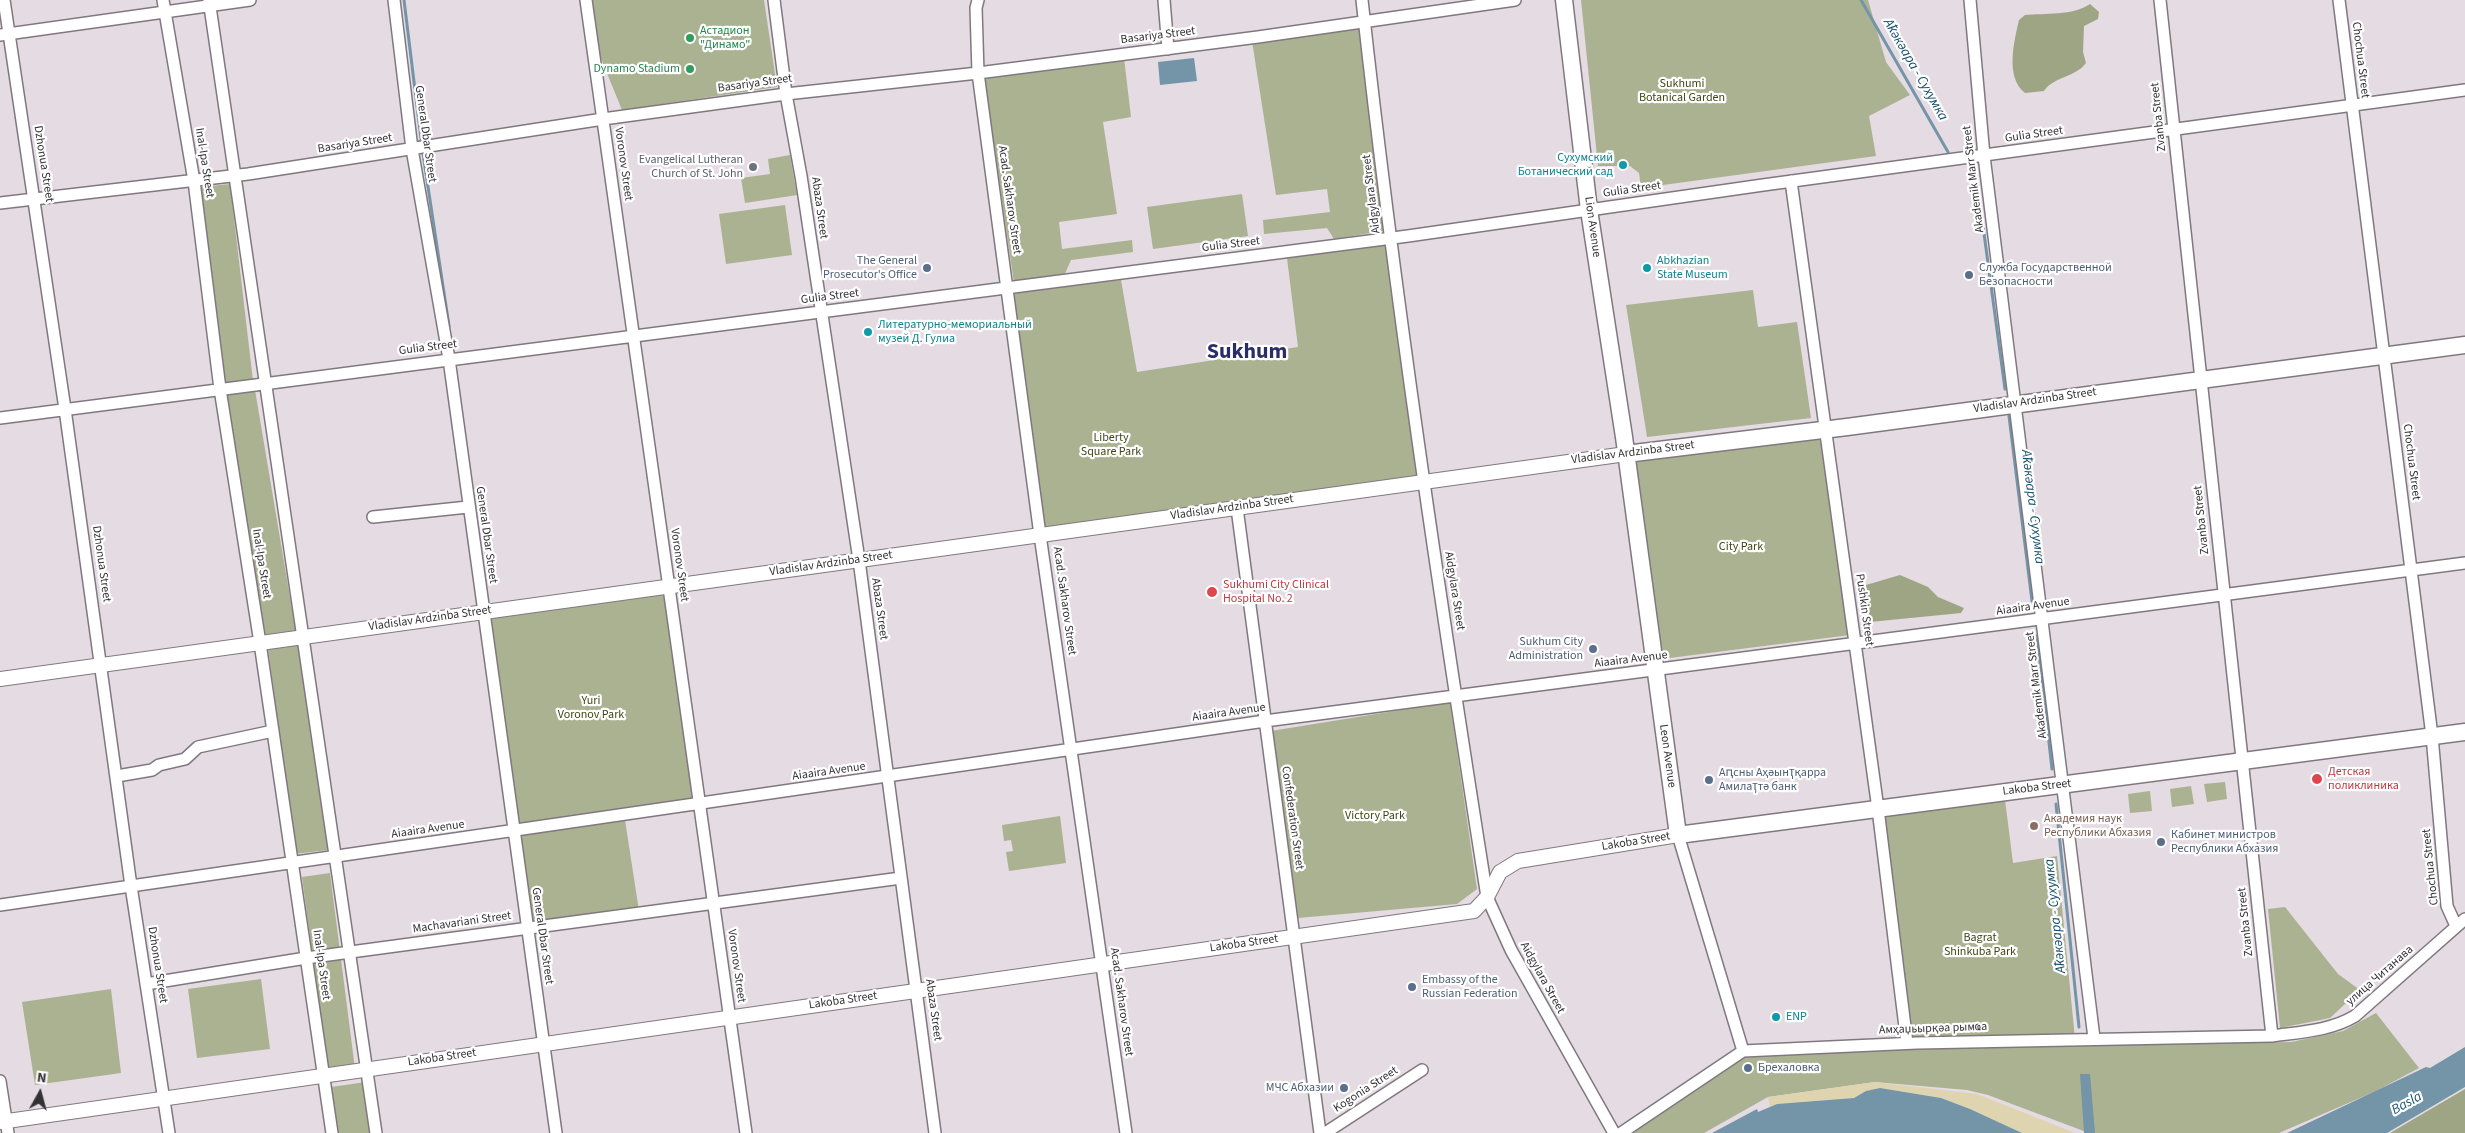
<!DOCTYPE html>
<meta charset="utf-8">
<style>
body{margin:0}
#map{position:relative;width:2465px;height:1133px;overflow:hidden;background:#e4dbe3;font-family:"Source Sans 3",sans-serif}
canvas{display:block}
.north{position:absolute;left:15px;top:1068px;width:50px;height:50px;-webkit-text-stroke:4px #fff;paint-order:stroke;rotate:7deg;font-size:14px;font-weight:700;line-height:20px;text-align:center;color:#343134}
.north::after{content:'';display:block;margin:auto;width:18px;height:22px;background:#343134;clip-path:polygon(50% 0,100% 100%,50% 72%,0 100%)}
</style>
<div id="map">
<canvas width="2465" height="1133"></canvas>
<div class="north">N</div>
</div>
<script>
const c = document.querySelector('canvas').getContext('2d');
c.lineJoin = 'round';
function fill(path, color) { c.fillStyle = color; c.fill(path, 'evenodd'); }
function stroke(path, color, width, dash) { c.strokeStyle = color; c.lineWidth = width; c.lineCap = dash ? 'butt' : 'round'; c.setLineDash(dash || []); c.stroke(path); }
function label(font, color, halo, rows, align = 'center') {
  c.font = font + ' "Source Sans 3",sans-serif'; c.lineWidth = 4.5; c.setLineDash([]); c.textBaseline = 'middle'; c.strokeStyle = halo; c.fillStyle = color; for (const [text, x, y, turn = 0] of rows) {
    c.save(); c.translate(x, y); c.rotate((+turn || 0) * Math.PI / 180); c.textAlign = isNaN(turn) ? turn : align; if (halo) c.strokeText(text, 0, 0); c.fillText(text, 0, 0); c.restore();
  }
}
const green = new Path2D(`
 M 590,0 L 764,0 L 777,87 L 622,110 L 598,51 Z
 M 1581,0 L 1868,0 L 1886,62 L 1910,95 L 1869,116 L 1876,156 L 1641,188 L 1639,173 L 1630,166 L 1598,166 Z
 M 1363,25 L 1383,231 L 1334,239 L 1327,228 L 1264,234 L 1263,220 L 1330,212 L 1327,189 L 1276,195 L 1252,41 Z
 M 1124,58 L 1131,117 L 1103,122 L 1117,214 L 1059,222 L 1062,249 L 1132,240 L 1133,252 L 1071,260 L 1064,276 L 1014,283 L 984,76 Z
 M 790,155 L 797,195 L 745,203 L 741,178 L 770,174 L 768,159 Z
 M 230,184 L 253,381 L 224,385 L 201,187 Z
 M 1242,194 L 1248,236 L 1153,249 L 1147,207 Z
 M 785,205 L 792,255 L 726,264 L 719,214 Z
 M 1386,245 L 1418,479 L 1044,533 L 1014,293 L 1121,280 L 1137,372 L 1298,347 L 1287,258 Z
 M 1753,290 L 1758,327 L 1797,322 L 1811,418 L 1647,437 L 1626,305 Z
 M 255,390 L 296,633 L 266,638 L 225,394 Z
 M 1820,437 L 1850,635 L 1662,659 L 1634,461 Z
 M 668,586 L 699,804 L 513,831 L 483,612 Z
 M 302,644 L 328,850 L 295,854 L 268,648 Z
 M 1450,702 L 1477,889 L 1457,904 L 1298,918 L 1271,731 Z
 M 2225,782 L 2227,799 L 2207,802 L 2204,784 Z
 M 2191,786 L 2194,804 L 2172,807 L 2170,789 Z
 M 2150,791 L 2152,811 L 2130,813 L 2128,794 Z
 M 2004,792 L 2013,863 L 2057,856 L 2075,1039 L 1907,1043 L 1878,809 Z
 M 1060,816 L 1066,863 L 1009,871 L 1006,852 L 1013,851 L 1011,840 L 1004,841 L 1002,825 Z
 M 625,820 L 639,911 L 531,924 L 519,834 Z
 M 330,873 L 355,1069 L 328,1073 L 302,877 Z
 M 2285,907 L 2338,974 L 2360,990 L 2330,1018 L 2280,1028 L 2268,909 Z
 M 261,979 L 270,1049 L 197,1058 L 188,989 Z
 M 111,989 L 121,1073 L 35,1085 L 22,1002 Z
 M 2376,1013 L 2419,1068 L 2376,1091 L 2279,1133 L 2089,1133 L 1988,1095 L 1967,1090 L 1875,1082 L 1768,1097 L 1704,1133 L 1627,1133 L 1755,1051 L 2291,1042 L 2343,1031 Z
 M 366,1082 L 372,1133 L 337,1133 L 331,1087 Z`);
const forest = new Path2D(`
 M 2090,4 L 2099,12 L 2098,19 L 2084,26 L 2083,52 L 2086,63 C 2075,78 2054,76 2044,91 L 2025,93 C 2005,77 2014,42 2019,20 L 2025,15 C 2045,13 2073,16 2090,4 Z
 M 1900,575 L 1928,587 L 1938,597 L 1964,608 L 1961,613 L 1870,622 L 1866,585 Z
 M 2465,1089 L 2465,1133 L 2390,1133 Z`);
const sand = new Path2D(`
 M 1875,1082 L 1977,1094 L 2075,1133 L 2022,1133 L 1970,1109 L 1941,1098 L 1880,1088 L 1866,1091 L 1854,1098 L 1777,1104 L 1770,1107 L 1768,1097 Z`);
const water = new Path2D(`
 M 1194,58 L 1197,81 L 1160,85 L 1158,62 Z
 M 2465,1047 L 2465,1087 L 2387,1133 L 2287,1133 L 2426,1067 L 2430,1068 Z
 M 2080,1074 L 2090,1074 L 2095,1133 L 2084,1133 Z
 M 1880,1088 L 1941,1098 L 1970,1109 L 2022,1133 L 1712,1133 L 1757,1109 L 1758,1112 L 1777,1104 L 1854,1098 L 1866,1091 Z`);
const stream = new Path2D(`
 M 404,0 L 422,147 L 449,326
 M 1861,0 L 1948,152
 M 1978,189 L 2005,389
 M 2009,416 L 2032,601
 M 2037,636 L 2052,769
 M 2056,804 L 2079,1027`);
const minor = new Path2D(`
 M 4,0 L 65,409 L 131,886 L 169,1133
 M 163,0 L 194,181 L 220,389 L 260,643 L 332,1133
 M 209,0 L 376,1133
 M 394,0 L 412,149 L 449,359 L 556,1133
 M 586,0 L 746,1133
 M 774,0 L 786,94 L 801,176 L 859,560 L 935,1133
 M 978,0 L 976,8 L 978,73 L 1040,535 L 1126,1133
 M 1164,0 L 1168,49
 M 1362,0 C 1395,300 1440,599 1487,897 L 1511,950 L 1614,1133
 M 1970,0 L 1984,156 L 2094,1038
 M 2160,0 L 2272,1036
 M 2339,0 L 2432,736 L 2447,906 L 2456,926
 M 0,35 L 250,0
 M 1791,181 L 1878,809 L 1907,1043
 M 0,203 L 248,174 L 603,119 L 786,94 L 978,73 L 1258,37 L 1515,0
 M 0,418 L 1408,236 L 1763,185 L 2465,90
 M 1237,508 L 1320,1133
 M 373,517 L 468,507
 M 117,776 L 152,770 L 159,765 L 185,759 L 198,747 L 273,731
 M 1678,835 L 1743,1051
 M 0,905 L 1265,721 L 2465,563
 M 146,984 L 306,958 L 901,878
 M 0,1081 L 8,1133
 M 1325,1133 L 1422,1070
 M 1621,1133 L 1743,1051 L 1917,1043 L 2272,1036 C 2300,1032 2330,1031 2355,1016 L 2465,919`);
const major = new Path2D(`
 M 0,679 L 1626,454
 M 0,1122 L 1474,911 L 1487,897 L 1500,872 L 1518,861 L 1678,835`);
const highway = new Path2D(`
 M 1564,0 L 1589,210 L 1624,437 L 1678,835 L 2465,732
 M 1626,454 L 1847,427 L 2465,345`);
const markers = [
 [690,38,5,"#2e9e5b"],
 [690,69,5,"#2e9e5b"],
 [1623,165,5,"#0f9aa8"],
 [753,167,5,"#6b7280"],
 [927,268,5,"#5c6f8a"],
 [1647,268,5,"#0f9aa8"],
 [1969,275,5,"#5c6f8a"],
 [868,332,5,"#0f9aa8"],
 [1212,592,6,"#e0444e"],
 [1593,649,5,"#5c6f8a"],
 [2317,779,6,"#e0444e"],
 [1709,780,5,"#5c6f8a"],
 [2034,826,5,"#8d6e63"],
 [2161,842,5,"#5c6f8a"],
 [1412,987,5,"#5c6f8a"],
 [1776,1017,5,"#0f9aa8"],
 [1748,1068,5,"#5c6f8a"],
 [1344,1088,5,"#5c6f8a"]
];
const leisureNames = [
 ["Астадион",700,31],
 ["\"Динамо\"",700,45],
 ["Dynamo Stadium",680,69,"right"]
];
const streetNames = [
 ["Basariya Street",1158,36,-7],
 ["Chochua Street",2360,60,83],
 ["Basariya Street",755,84,-8],
 ["Zvanba Street",2159,117,-96],
 ["General Dbar Street",425,134,82],
 ["Gulia Street",2034,135,-8],
 ["Basariya Street",355,144,-9],
 ["Inal-Ipa Street",204,163,81],
 ["Dzhonua Street",43,164,81],
 ["Voronov Street",623,164,82],
 ["Akademik Marr Street",1974,179,-97],
 ["Gulia Street",1632,190,-8],
 ["Aidgylara Street",1372,194,-97],
 ["Acad. Sakharov Street",1009,200,82],
 ["Abaza Street",819,208,82],
 ["Lion Avenue",1592,227,82],
 ["Gulia Street",1231,245,-7],
 ["Gulia Street",830,297,-7],
 ["Gulia Street",428,348,-7],
 ["Vladislav Ardzinba Street",2035,401,-8],
 ["Vladislav Ardzinba Street",1633,453,-7],
 ["Chochua Street",2411,462,83],
 ["Vladislav Ardzinba Street",1232,508,-8],
 ["Zvanba Street",2202,520,-96],
 ["General Dbar Street",486,535,82],
 ["Dzhonua Street",101,564,82],
 ["Inal-Ipa Street",261,564,81],
 ["Vladislav Ardzinba Street",831,564,-8],
 ["Voronov Street",679,565,82],
 ["Aidgylara Street",1454,591,81],
 ["Acad. Sakharov Street",1064,601,82],
 ["Aiaaira Avenue",2033,607,-8],
 ["Abaza Street",879,609,82],
 ["Pushkin Street",1864,610,82],
 ["Vladislav Ardzinba Street",430,619,-8],
 ["Aiaaira Avenue",1631,660,-7],
 ["Akademik Marr Street",2037,685,-97],
 ["Aiaaira Avenue",1229,713,-8],
 ["Leon Avenue",1667,756,82],
 ["Aiaaira Avenue",829,772,-8],
 ["Lakoba Street",2037,788,-7],
 ["Confederation Street",1292,818,82],
 ["Aiaaira Avenue",428,830,-8],
 ["Lakoba Street",1636,842,-9],
 ["Chochua Street",2431,867,-96],
 ["Zvanba Street",2246,922,-96],
 ["Machavariani Street",462,923,-8],
 ["General Dbar Street",542,936,82],
 ["Lakoba Street",1244,944,-8],
 ["Dzhonua Street",157,965,81],
 ["Inal-Ipa Street",321,965,82],
 ["Voronov Street",736,966,82],
 ["улица Читанава",2380,976,-41],
 ["Aidgylara Street",1542,978,61],
 ["Lakoba Street",843,1001,-8],
 ["Acad. Sakharov Street",1121,1002,82],
 ["Abaza Street",933,1010,82],
 ["Амҳаџьырқәа рымҩа",1933,1029,-2],
 ["Lakoba Street",442,1058,-8],
 ["Kogonia Street",1366,1090,-33]
];
const parkNames = [
 ["Sukhumi",1682,84],
 ["Botanical Garden",1682,98],
 ["Liberty",1111,438],
 ["Square Park",1111,452],
 ["City Park",1741,547],
 ["Yuri",591,701],
 ["Voronov Park",591,715],
 ["Victory Park",1375,816],
 ["Bagrat",1980,938],
 ["Shinkuba Park",1980,952]
];
const cultureNames = [
 ["Сухумский",1613,158,"right"],
 ["Ботанический сад",1613,172,"right"],
 ["Abkhazian",1657,261],
 ["State Museum",1657,275],
 ["Литературно-мемориальный",878,325],
 ["музей Д. Гулиа",878,339],
 ["ENP",1786,1017]
];
const worshipNames = [
 ["Evangelical Lutheran",743,160],
 ["Church of St. John",743,174]
];
const serviceNames = [
 ["The General",917,261,"right"],
 ["Prosecutor's Office",917,275,"right"],
 ["Служба Государственной",1979,268],
 ["Безопасности",1979,282],
 ["Sukhum City",1583,642,"right"],
 ["Administration",1583,656,"right"],
 ["Аԥсны Аҳәынҭқарра",1719,773],
 ["Амилаҭтә банк",1719,787],
 ["Кабинет министров",2171,835],
 ["Республики Абхазия",2171,849],
 ["Embassy of the",1422,980],
 ["Russian Federation",1422,994],
 ["Брехаловка",1758,1068],
 ["МЧС Абхазии",1334,1088,"right"]
];
const healthNames = [
 ["Sukhumi City Clinical",1223,585],
 ["Hospital No. 2",1223,599],
 ["Детская",2328,772],
 ["поликлиника",2328,786]
];
const educationNames = [
 ["Академия наук",2044,819],
 ["Республики Абхазия",2044,833]
];
const waterNames = [
 ["Аҟәкәара - Сухумка",1915,70,60],
 ["Аҟәкәара - Сухумка",2032,507,83],
 ["Аҟәкәара - Сухумка",2056,916,-96],
 ["Basla",2407,1104,-29]
];
const townNames = [
 ["Sukhum",1247,353]
];
fill(green, '#abb292');
fill(forest, '#9ea584');
fill(sand, '#ded5b0');
fill(water, '#7494a8');
stroke(stream, '#7494a8', 3);
stroke(minor, '#80787f', 14);
stroke(major, '#80787f', 16);
stroke(highway, '#80787f', 19);
stroke(minor, '#fff', 11);
stroke(major, '#fff', 14);
stroke(highway, '#fff', 16);
for (const [x, y, r, color] of markers) { const dot = new Path2D(); dot.arc(x, y, r, 0, 2 * Math.PI); c.fillStyle = color; c.fill(dot); stroke(dot, '#fff', 2); }
label('12px', '#27864d', '#fff', leisureNames, 'left');
label('12px', '#343134', '#fff', streetNames);
label('12px', '#3f4710', '#fff', parkNames);
label('12px', '#0d838f', '#fff', cultureNames, 'left');
label('12px', '#5b616d', '#fff', worshipNames, 'right');
label('12px', '#4e5e75', '#fff', serviceNames, 'left');
label('12px', '#be3a42', '#fff', healthNames, 'left');
label('12px', '#785e54', '#fff', educationNames, 'left');
label('italic 14px', '#144f6d', '#fff', waterNames);
label('bold 22px', '#2a2e68', '#fff', townNames);
</script>
